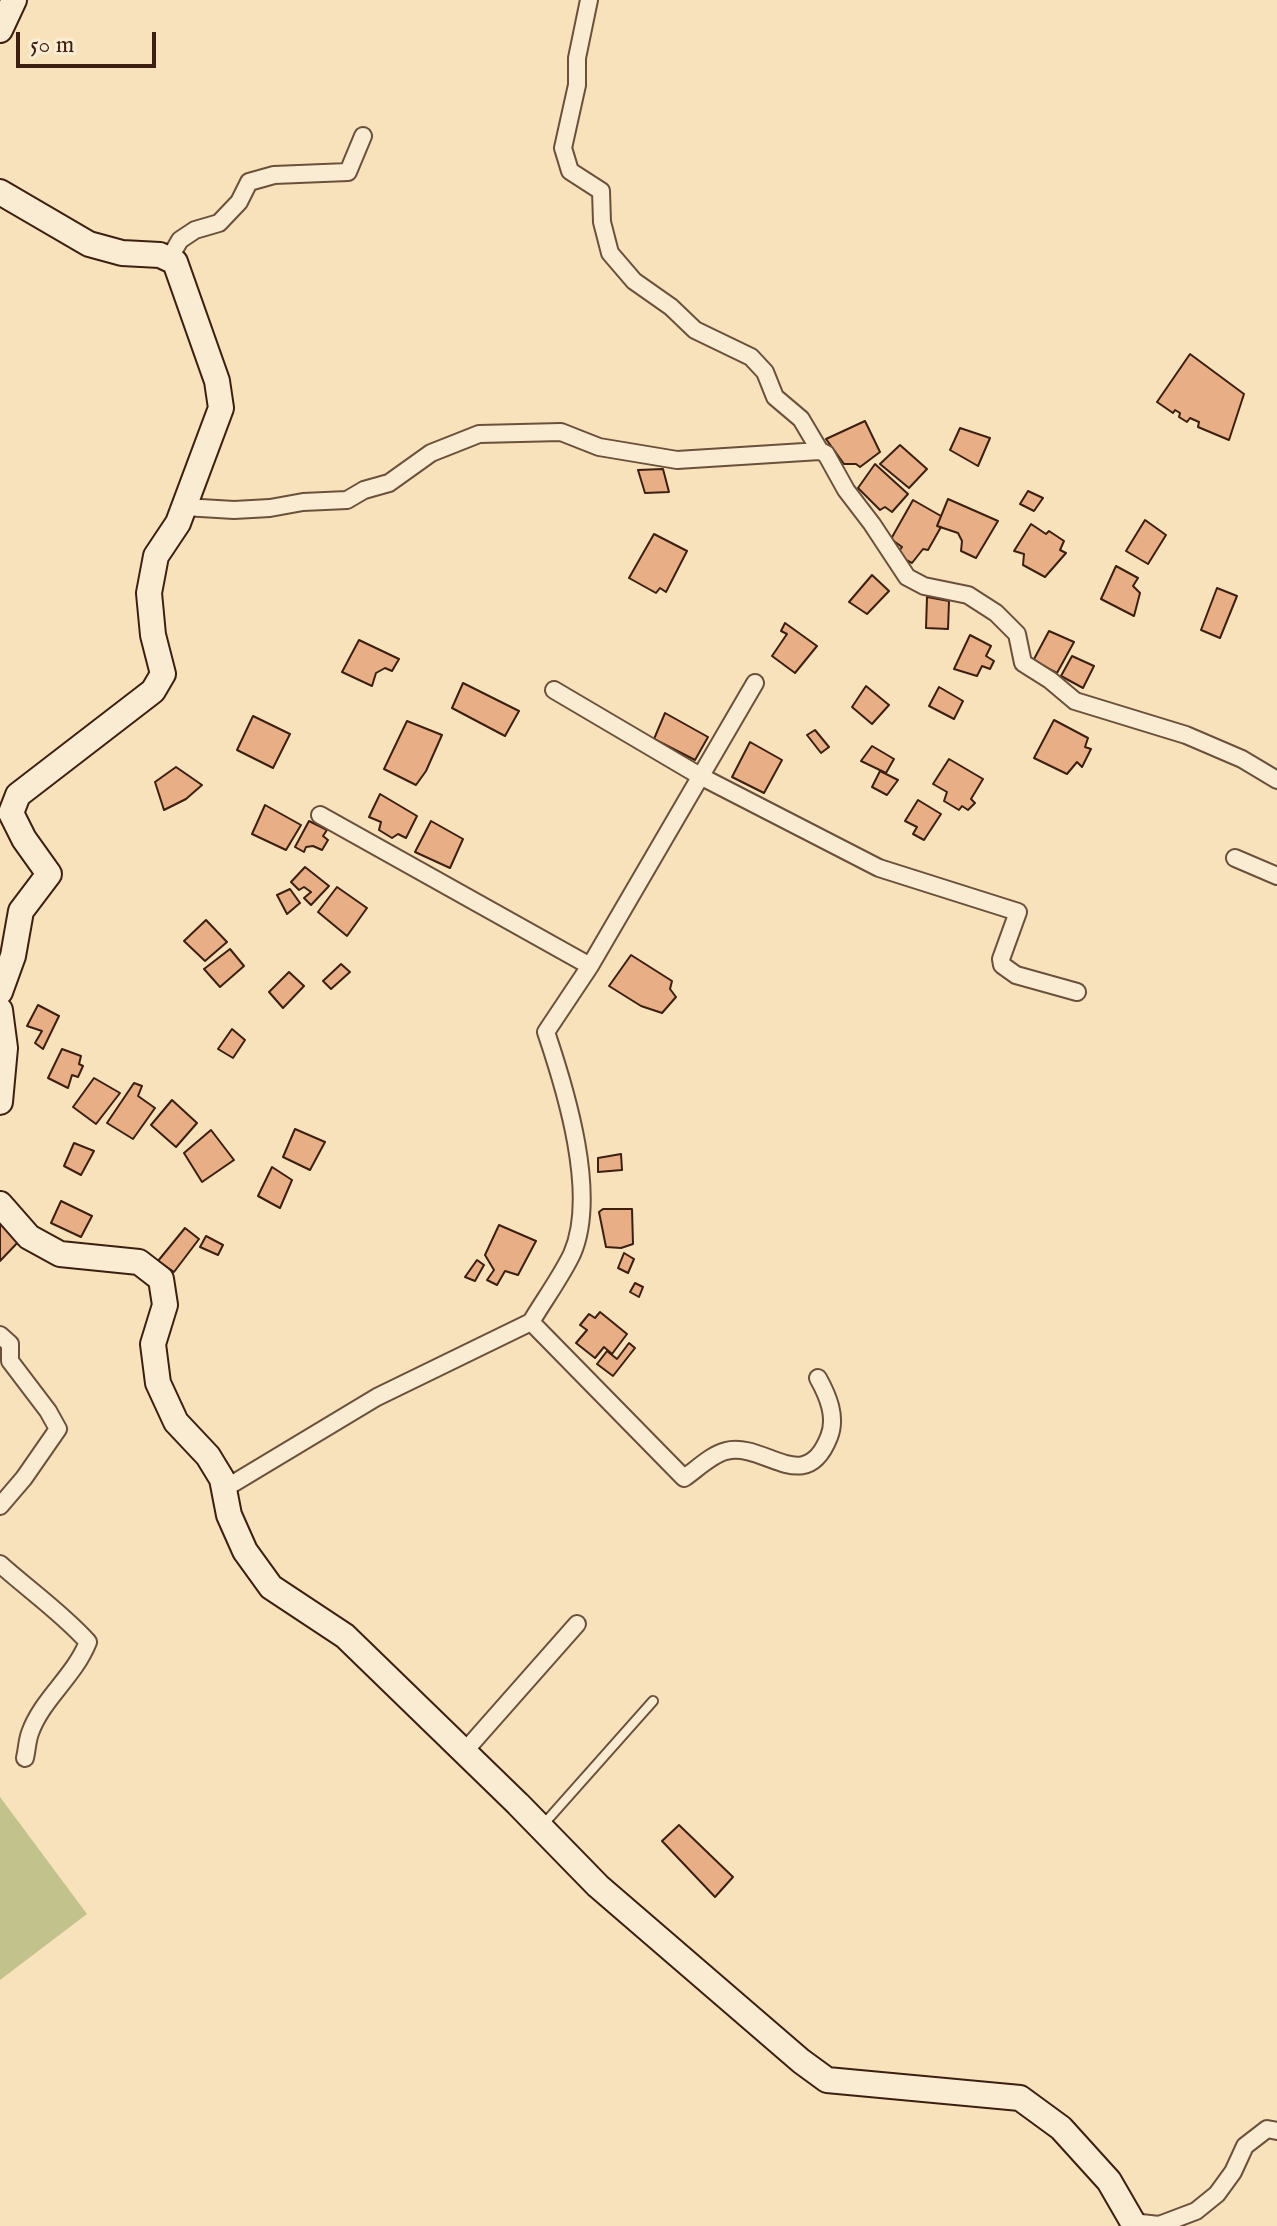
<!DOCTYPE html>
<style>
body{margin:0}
#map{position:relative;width:1277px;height:2226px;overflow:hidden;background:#f7e2bb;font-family:"IM FELL English",serif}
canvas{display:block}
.scale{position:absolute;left:16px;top:32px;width:140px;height:36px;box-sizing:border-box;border:4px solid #3c1f10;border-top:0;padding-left:10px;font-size:24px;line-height:28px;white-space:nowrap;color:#3c1f10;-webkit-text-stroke:6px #faecd3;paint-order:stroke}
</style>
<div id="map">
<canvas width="1277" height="2226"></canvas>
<div class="scale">50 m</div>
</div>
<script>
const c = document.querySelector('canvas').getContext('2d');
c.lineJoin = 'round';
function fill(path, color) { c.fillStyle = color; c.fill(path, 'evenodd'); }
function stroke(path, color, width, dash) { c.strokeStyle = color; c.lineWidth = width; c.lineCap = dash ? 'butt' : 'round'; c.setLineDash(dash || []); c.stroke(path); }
const green = new Path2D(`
 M 0,1797 L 87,1914 L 0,1980 Z`);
const building = new Path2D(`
 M 1190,354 L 1244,394 L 1229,440 L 1198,427 L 1199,422 L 1190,418 L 1187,422 L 1179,417 L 1180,413 L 1175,410 L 1173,413 L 1157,402 Z
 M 865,421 L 880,452 L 860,467 L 856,464 L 844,464 L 826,439 Z
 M 960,428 L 990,438 L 978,466 L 950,450 Z
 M 900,445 L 927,469 L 909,488 L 880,464 Z
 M 875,464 L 908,494 L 892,512 L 885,507 L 880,510 L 858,488 Z
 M 663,469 L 669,492 L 645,493 L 638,470 Z
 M 1028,491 L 1043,498 L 1034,511 L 1020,504 Z
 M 948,499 L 998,521 L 976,558 L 961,551 L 962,541 L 958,533 L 937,526 Z
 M 913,500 L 941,516 L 937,526 L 941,527 L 928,550 L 923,549 L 912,563 L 896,555 L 902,547 L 891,539 Z
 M 1145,520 L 1166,535 L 1148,564 L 1126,551 Z
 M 1031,524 L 1046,534 L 1049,531 L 1064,541 L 1060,550 L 1066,553 L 1045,577 L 1023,565 L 1024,554 L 1014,551 Z
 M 654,534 L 687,551 L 666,592 L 660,588 L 656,593 L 629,578 Z
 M 1116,566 L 1138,578 L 1133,586 L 1140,593 L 1134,616 L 1101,599 Z
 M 872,575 L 889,591 L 867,614 L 849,602 Z
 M 1217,588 L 1237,596 L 1220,638 L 1201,630 Z
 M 927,597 L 949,601 L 948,629 L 926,628 Z
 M 785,623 L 817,646 L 795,673 L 772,656 L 787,634 L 781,631 Z
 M 1049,631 L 1074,642 L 1057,673 L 1033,661 Z
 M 970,635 L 991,646 L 986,656 L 994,661 L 990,669 L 982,666 L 977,676 L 954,669 Z
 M 359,640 L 399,659 L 392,671 L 385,668 L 376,673 L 372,686 L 342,672 Z
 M 1072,656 L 1094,666 L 1083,688 L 1061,676 Z
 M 463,683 L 519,711 L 505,736 L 452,708 Z
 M 866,686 L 889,705 L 872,724 L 852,707 Z
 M 939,687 L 963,701 L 954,719 L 929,706 Z
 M 665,713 L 708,737 L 695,760 L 654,739 Z
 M 253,716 L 290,734 L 273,768 L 237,750 Z
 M 1054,720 L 1088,738 L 1085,747 L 1091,749 L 1082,767 L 1077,762 L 1067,774 L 1034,758 Z
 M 407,721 L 442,735 L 426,771 L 416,785 L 384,769 Z
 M 815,730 L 829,747 L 821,753 L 807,735 Z
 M 750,742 L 782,760 L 764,793 L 732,777 Z
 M 872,746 L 894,759 L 886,773 L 861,761 Z
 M 949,759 L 983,779 L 971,799 L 975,803 L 968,810 L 962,806 L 959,810 L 944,801 L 947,792 L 933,784 Z
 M 176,767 L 202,785 L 186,799 L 164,810 L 155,782 Z
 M 880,771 L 898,780 L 887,795 L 872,787 Z
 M 380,794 L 417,816 L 406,838 L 398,834 L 392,838 L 379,830 L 381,822 L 369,817 Z
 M 918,800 L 941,814 L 924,840 L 913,834 L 917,827 L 905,821 Z
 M 265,805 L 301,825 L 286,850 L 252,834 Z
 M 309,821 L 327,830 L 323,836 L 328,840 L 322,850 L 313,846 L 306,847 L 304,852 L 295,847 Z
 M 431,821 L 463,839 L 450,868 L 415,852 Z
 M 305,867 L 329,886 L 311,905 L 304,898 L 311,892 L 304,887 L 299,890 L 291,882 Z
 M 337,887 L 367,908 L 347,936 L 318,912 Z
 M 290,889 L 300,903 L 287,914 L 277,895 Z
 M 206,920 L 227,942 L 205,961 L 184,941 Z
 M 230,949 L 244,966 L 220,987 L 204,969 Z
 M 631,955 L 672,981 L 670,989 L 676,997 L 662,1013 L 641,1006 L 609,986 Z
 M 341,964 L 350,972 L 331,989 L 323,981 Z
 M 289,972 L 304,986 L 283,1008 L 269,992 Z
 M 38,1005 L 59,1016 L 43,1049 L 35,1043 L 42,1031 L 27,1026 Z
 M 232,1029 L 245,1040 L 233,1058 L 218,1049 Z
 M 62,1049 L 81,1056 L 79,1064 L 83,1066 L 78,1077 L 72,1075 L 68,1088 L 48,1078 Z
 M 94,1078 L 120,1093 L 96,1124 L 73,1107 Z
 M 134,1083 L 142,1086 L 138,1096 L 155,1108 L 133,1139 L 107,1123 Z
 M 172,1100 L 197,1123 L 176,1147 L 151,1125 Z
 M 295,1129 L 325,1142 L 310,1170 L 283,1157 Z
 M 211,1130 L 234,1160 L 202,1182 L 184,1153 Z
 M 74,1143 L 94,1151 L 81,1175 L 64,1166 Z
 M 621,1154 L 622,1170 L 598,1172 L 598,1158 Z
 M 272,1167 L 292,1180 L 280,1208 L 258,1196 Z
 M 61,1201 L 92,1216 L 81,1237 L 51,1223 Z
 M 603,1209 L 632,1209 L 633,1244 L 621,1248 L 606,1247 L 599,1212 Z
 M 0,1219 L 22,1238 L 0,1261 Z
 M 499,1225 L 536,1241 L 518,1275 L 505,1271 L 497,1285 L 487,1280 L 494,1270 L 485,1255 Z
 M 185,1228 L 199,1239 L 174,1272 L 158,1261 Z
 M 206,1236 L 223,1245 L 218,1255 L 200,1247 Z
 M 624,1253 L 634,1259 L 628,1273 L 618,1268 Z
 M 477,1260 L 484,1265 L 475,1281 L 465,1277 Z
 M 635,1283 L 643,1287 L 639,1297 L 630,1292 Z
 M 600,1312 L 627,1334 L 612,1354 L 604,1347 L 595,1358 L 576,1343 L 587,1330 L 580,1325 L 589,1314 L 595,1318 Z
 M 629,1343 L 635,1348 L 613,1376 L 597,1364 L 607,1351 L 617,1359 Z
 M 679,1825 L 733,1877 L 715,1897 L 662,1841 Z`);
const lane = new Path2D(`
 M 542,1826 L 653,1701`);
const street = new Path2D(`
 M 589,0 L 577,58 L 577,85 L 563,148 L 570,171 L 601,191 L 602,222 L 610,253 L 634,281 L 671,307 L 695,330 L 751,357 L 765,372 L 775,397 L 801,419 L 820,451 L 826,454 L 846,490 L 872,524 L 907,577 L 924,586 L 968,595 L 996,613 L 1017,634 L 1023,663 L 1050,680 L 1075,701 L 1186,735 L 1242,759 L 1277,780
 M 169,259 L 180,240 L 195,230 L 219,223 L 239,202 L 249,182 L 274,175 L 348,172 L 363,136
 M 184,507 L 234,510 L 270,508 L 303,502 L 347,500 L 364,490 L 389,483 L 431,453 L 479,434 L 561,432 L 599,447 L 677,460 L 820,451
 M 554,690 L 700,776 L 879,868 L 1018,912 L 1001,959 L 1002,965 L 1016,975 L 1077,992
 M 320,815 L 590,966 L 755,683
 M 1235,858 L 1277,876
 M 531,1322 C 544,1300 561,1277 572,1254 C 598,1195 566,1091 546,1032 L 590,966
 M 0,1335 L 10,1344 L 10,1361 L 48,1411 L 58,1429 L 24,1478 L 0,1506
 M 224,1489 L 377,1397 L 531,1322 L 684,1478 C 696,1470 712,1454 726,1451 C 764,1441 805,1498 829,1437 C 837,1417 828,1396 818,1378
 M 0,1564 C 29,1590 62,1613 88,1642 C 74,1677 42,1699 30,1733 C 27,1741 27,1750 25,1758
 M 464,1752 L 577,1624
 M 1132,2222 L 1159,2225 L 1196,2211 L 1217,2194 L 1233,2172 L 1245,2146 L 1267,2129 L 1277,2131`);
const secondary = new Path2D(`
 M 0,30 L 14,0
 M 0,192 L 89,244 L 122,253 L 160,255 L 175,262 L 217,381 L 221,408 L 178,523 L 156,556 L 149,593 L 153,635 L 163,674 L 153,691 L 18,795 L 11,813 L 24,839 L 49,874 L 21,911 L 13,956 L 0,992
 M 0,1010 L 5,1048 L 0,1102
 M 0,1204 L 29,1237 L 60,1254 L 139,1262 L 161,1279 L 165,1305 L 153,1344 L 158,1383 L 176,1422 L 208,1456 L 222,1479 L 229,1515 L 245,1551 L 271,1587 L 345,1636 L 518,1804 L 598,1886 L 801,2061 L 827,2080 L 1020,2098 L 1061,2128 L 1109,2181 L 1135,2226`);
fill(green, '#c2c28c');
fill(building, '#e8af87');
stroke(building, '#3c1f10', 2);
stroke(lane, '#6b503b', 12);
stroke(street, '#6b503b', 20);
stroke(secondary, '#3c1f10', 28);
stroke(lane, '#faecd3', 8);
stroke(street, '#faecd3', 16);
stroke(secondary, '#faecd3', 24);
</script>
